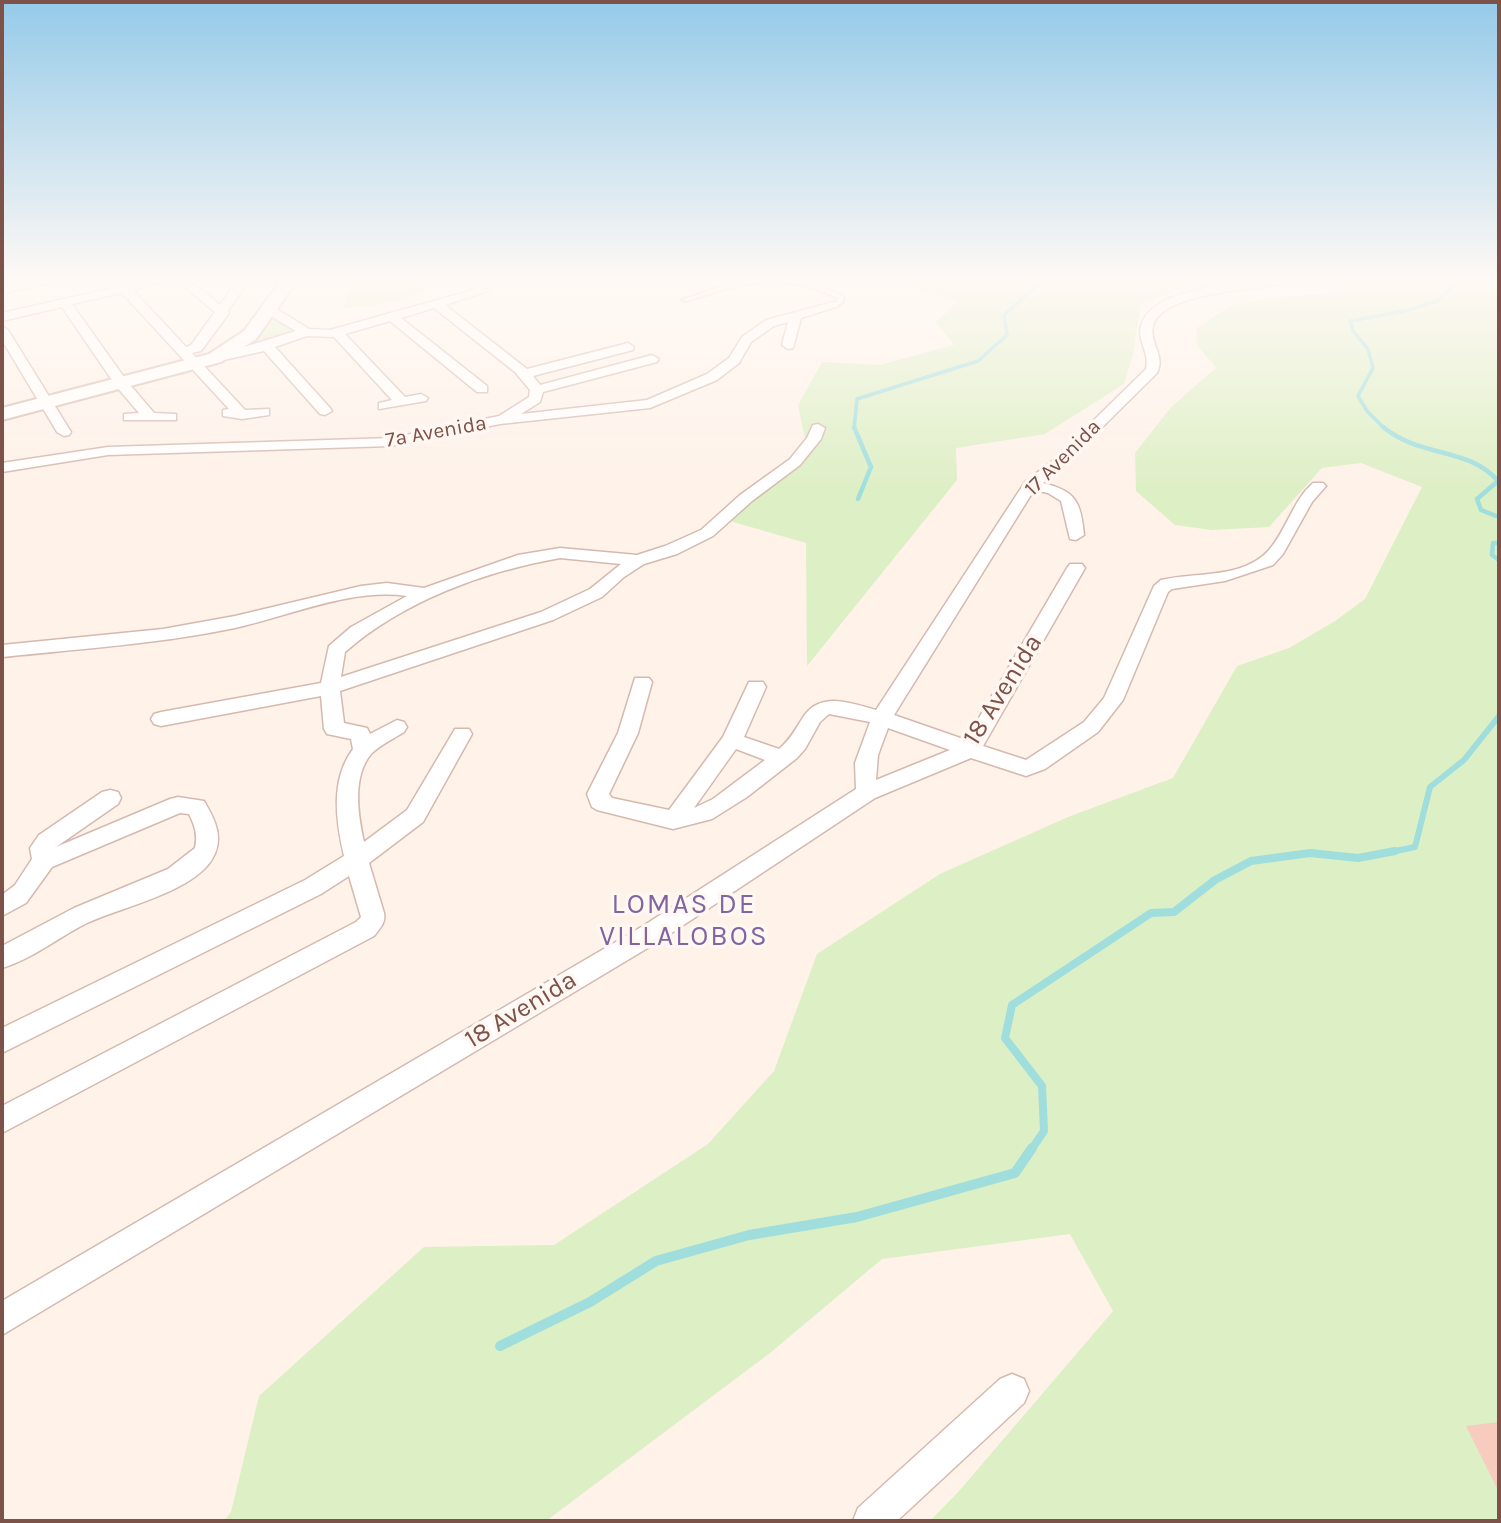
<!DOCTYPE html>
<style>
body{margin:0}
#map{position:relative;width:1501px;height:1523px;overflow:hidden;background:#fef2e9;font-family:Karla,sans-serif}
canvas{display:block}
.frame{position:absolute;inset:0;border:4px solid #7d5249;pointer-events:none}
</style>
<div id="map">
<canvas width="1501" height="1523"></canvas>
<div class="frame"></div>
</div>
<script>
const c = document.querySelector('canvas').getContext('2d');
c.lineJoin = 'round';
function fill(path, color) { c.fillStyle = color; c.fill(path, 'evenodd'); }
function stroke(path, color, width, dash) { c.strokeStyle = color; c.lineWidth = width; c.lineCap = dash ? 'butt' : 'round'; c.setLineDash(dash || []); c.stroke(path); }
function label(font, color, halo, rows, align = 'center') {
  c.font = font + ' Karla,sans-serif'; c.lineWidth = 7; c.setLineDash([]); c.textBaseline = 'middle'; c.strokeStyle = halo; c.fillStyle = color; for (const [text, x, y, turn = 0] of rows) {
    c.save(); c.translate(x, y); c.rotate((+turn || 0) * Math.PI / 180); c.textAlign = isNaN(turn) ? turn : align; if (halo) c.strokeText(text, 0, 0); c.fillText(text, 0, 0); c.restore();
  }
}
const green = new Path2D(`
 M 349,279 L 439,279 C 413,302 377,306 344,308 Z
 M 884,279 L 1219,279 L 1141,303 L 1133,354 L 1124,384 L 1045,434 L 956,448 L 957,480 L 807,666 L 806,543 L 730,521 L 807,449 L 798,405 L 822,362 L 880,365 L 954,345 L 936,322 L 958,301 Z
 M 1359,279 L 1499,279 L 1499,1521 L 930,1521 L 960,1490 L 1113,1311 L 1070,1234 L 882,1259 L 770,1353 L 546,1521 L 224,1521 L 231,1512 L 259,1396 L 424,1247 L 554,1245 L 708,1144 L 774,1071 L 817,954 L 940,874 L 1068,817 L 1173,778 L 1237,666 L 1289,648 L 1335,621 L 1365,599 L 1422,487 L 1361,463 L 1322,468 L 1269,527 L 1212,530 L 1175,525 L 1136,491 L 1135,453 L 1171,407 L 1216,368 L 1198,346 L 1196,329 L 1229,306 L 1276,297 L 1333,293 Z
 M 267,310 L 306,332 L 233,355 Z`);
const streamFar4 = new Path2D(`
 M 854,429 L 857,399 L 978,361 L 1007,335 L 1004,315 L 1044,279
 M 1385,429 L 1367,411 L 1358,396 L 1373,368 L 1368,349 L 1353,331 L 1350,321 L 1405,311 L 1437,301 L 1461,279`);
const streamFar3 = new Path2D(`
 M 854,427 L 871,467 L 858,499
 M 1383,427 C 1421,458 1469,447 1498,481 L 1477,499 L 1481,510 L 1499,517
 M 1499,543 L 1493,543 L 1492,555 L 1499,560`);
const streamFar2 = new Path2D(`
 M 1386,853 L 1415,847 L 1430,787 L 1464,760 L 1499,716`);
const streamFar1 = new Path2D(`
 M 1031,1150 L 1044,1131 L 1042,1086 L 1005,1038 L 1012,1005 L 1151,913 L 1174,912 L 1215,880 L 1251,861 L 1310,853 L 1358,858 L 1395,851`);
const stream = new Path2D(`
 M 500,1346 L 590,1302 L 656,1261 L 749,1235 L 857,1217 L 1015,1173 L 1032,1148`);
const building = new Path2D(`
 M 1499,1422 L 1499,1492 L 1466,1426 Z`);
const service = new Path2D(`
 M 758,279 C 793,279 811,281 843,296 L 843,302 L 835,307 L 831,307 L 831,305 L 837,301 L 838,298 C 779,271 746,281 687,301 L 682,300 L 723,286 Z`);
const minor = new Path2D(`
 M 43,279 L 64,279 L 2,294 L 2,288 Z
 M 153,279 L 173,279 L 133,290 L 186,347 L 191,345 L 215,312 L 187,289 L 187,285 L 195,285 L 220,305 L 238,279 L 250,279 L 228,311 L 229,313 L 201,351 L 192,353 L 245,410 L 269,409 L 269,415 L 242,419 L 223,416 L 223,410 L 229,409 L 122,293 L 72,304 L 126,380 L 154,413 L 176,414 L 176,420 L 124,420 L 124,414 L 139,413 L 116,386 L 62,307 L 2,321 L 2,313 Z
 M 459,279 L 472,279 L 488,291 L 445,305 L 527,369 L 628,343 L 634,347 L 633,350 L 533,376 L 540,385 L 652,355 L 659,359 L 657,362 L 543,392 L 540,402 L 521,414 L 647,400 L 707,374 L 729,358 L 742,337 L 766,320 L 833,302 L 839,306 L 801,318 L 793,348 L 788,349 L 782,345 L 788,322 L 774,326 L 751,342 L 739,363 L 717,380 L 650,408 L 500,424 L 391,446 L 108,455 L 2,472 L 2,463 L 108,447 L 391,438 L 499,416 L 529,397 L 530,390 L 515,372 L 434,308 L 401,318 L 487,386 L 487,392 L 477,392 L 390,321 L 345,334 L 405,397 L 421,394 L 428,398 L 426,401 L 379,409 L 379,403 L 392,400 L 334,337 L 307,336 L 275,347 L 330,408 L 332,411 L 325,415 L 320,414 L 264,351 L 215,362 L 208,358 L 296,331 L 264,312 L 264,306 L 272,306 L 309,329 L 330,330 L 473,290 Z
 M 1274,279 L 1279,280 L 1279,284 C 1250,291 1163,292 1153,326 C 1149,343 1166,356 1157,373 L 1061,468 L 1043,483 C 1076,491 1081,502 1084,535 L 1076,540 L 1070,539 L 1061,501 L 1048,493 L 1034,490 L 894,715 L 966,740 L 1067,568 L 1070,564 L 1082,564 L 1085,568 L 983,746 L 1026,760 L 1084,722 L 1104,698 L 1154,586 L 1161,580 C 1194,572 1244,579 1269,550 C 1284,533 1291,508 1306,490 L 1313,483 L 1323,483 L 1326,486 L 1312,502 L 1283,554 L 1273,565 L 1225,581 L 1172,589 L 1168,592 L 1123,700 L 1098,732 L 1045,769 L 1026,776 L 971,758 L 875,798 L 661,940 L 2,1335 L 2,1301 L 643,926 L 856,789 L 855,763 L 870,722 L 829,714 L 820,722 L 805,749 L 797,758 L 747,797 L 712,819 L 673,829 L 597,810 L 592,807 L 587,794 L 618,733 L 635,678 L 649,678 L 652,682 L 638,733 L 609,794 L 612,798 L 669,810 L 723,737 L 749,682 L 763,682 L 766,687 L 744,737 L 779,749 C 790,740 795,730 802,719 C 819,690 851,703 876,710 L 1025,482 L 1051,462 L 1146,369 C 1150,353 1137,341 1141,326 C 1152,286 1240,284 1274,279 ZM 888,728 L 950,750 L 876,780 L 878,755 ZM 736,749 L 765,760 L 713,799 L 694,808 Z
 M 2,326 L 8,330 L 71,432 L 69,435 L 64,436 L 57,432 L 2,340 Z
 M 818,424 L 825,428 L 821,439 L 800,465 L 752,501 L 713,536 L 677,554 L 644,564 L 624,577 L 602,597 L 553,620 L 340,691 L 344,723 L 367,728 L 370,734 L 397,720 L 404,722 L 407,727 L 404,732 C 393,739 380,745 371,754 C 352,777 358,815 364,842 L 407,810 L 455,729 L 469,729 L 472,734 L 423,822 L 369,863 L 384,913 C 386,923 380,928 374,936 L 2,1133 L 2,1106 L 356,922 L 361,917 L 349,876 L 321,894 L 2,1053 L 2,1028 L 305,880 L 344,856 C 336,821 330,780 353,749 L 351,739 L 327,734 L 324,729 L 321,696 L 161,726 L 154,724 L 151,719 L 154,714 L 161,712 L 321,683 L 329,646 L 351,627 L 407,596 C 350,588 290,616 235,628 C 158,644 80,649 2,657 L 2,645 L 163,629 L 235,616 L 361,586 L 387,583 L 424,588 L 518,555 L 560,548 L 637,555 L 665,546 L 701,530 L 740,495 L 790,459 L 807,438 L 813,425 ZM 560,558 L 621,564 L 590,589 L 541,612 L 341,677 L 345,652 C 403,601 485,571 560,558 Z
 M 110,790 L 118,792 L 121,798 L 118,804 L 56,847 L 170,799 L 178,797 L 204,801 C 216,821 225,840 211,861 C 189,893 122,907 87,923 C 59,937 32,959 2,968 L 2,946 L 74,908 L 168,869 L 195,848 C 198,836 195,826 189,814 L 180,813 L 52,867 L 26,903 L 2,916 L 2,895 L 15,885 L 32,859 L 30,848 L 39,835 L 102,792 Z
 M 1012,1374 L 1024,1379 L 1029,1391 L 1024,1403 L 897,1521 L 853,1521 L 858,1508 L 1000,1379 Z`);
const secondary = new Path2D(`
 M 282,279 L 298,279 L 256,339 L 221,362 L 2,420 L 2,408 L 209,354 L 244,331 Z`);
const farStreetnames = [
 ["7a Avenida",436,432,-10],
 ["17 Avenida",1063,458,-45]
];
const streetNames = [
 ["18 Avenida",1003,690,-58],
 ["18 Avenida",521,1010,-31]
];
const neighbourhoodNames = [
 ["LOMAS DE",684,905],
 ["VILLALOBOS",684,937]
];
fill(green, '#ddefc5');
stroke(streamFar4, '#9fdedd', 3.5);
stroke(streamFar3, '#9fdedd', 4.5);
stroke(streamFar2, '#9fdedd', 6);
stroke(streamFar1, '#9fdedd', 8);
stroke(stream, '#9fdedd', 10);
fill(building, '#f7cbbe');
stroke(service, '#d5b9af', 4);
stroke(minor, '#d5b9af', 3);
stroke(secondary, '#dbbbaf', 4);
fill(service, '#fff');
fill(minor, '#fff');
fill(secondary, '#fff');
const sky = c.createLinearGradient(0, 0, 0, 492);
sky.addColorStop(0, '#95cae9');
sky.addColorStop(0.57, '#fff9f5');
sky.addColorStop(1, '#fff9f500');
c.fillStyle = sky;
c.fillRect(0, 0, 1501, 492);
label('21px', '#7d5249', '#fff7f2', farStreetnames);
label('26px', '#7d5249', '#fff7f2', streetNames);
c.letterSpacing = '2px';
label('28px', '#8265a0', '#fff7f2', neighbourhoodNames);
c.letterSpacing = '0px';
</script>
